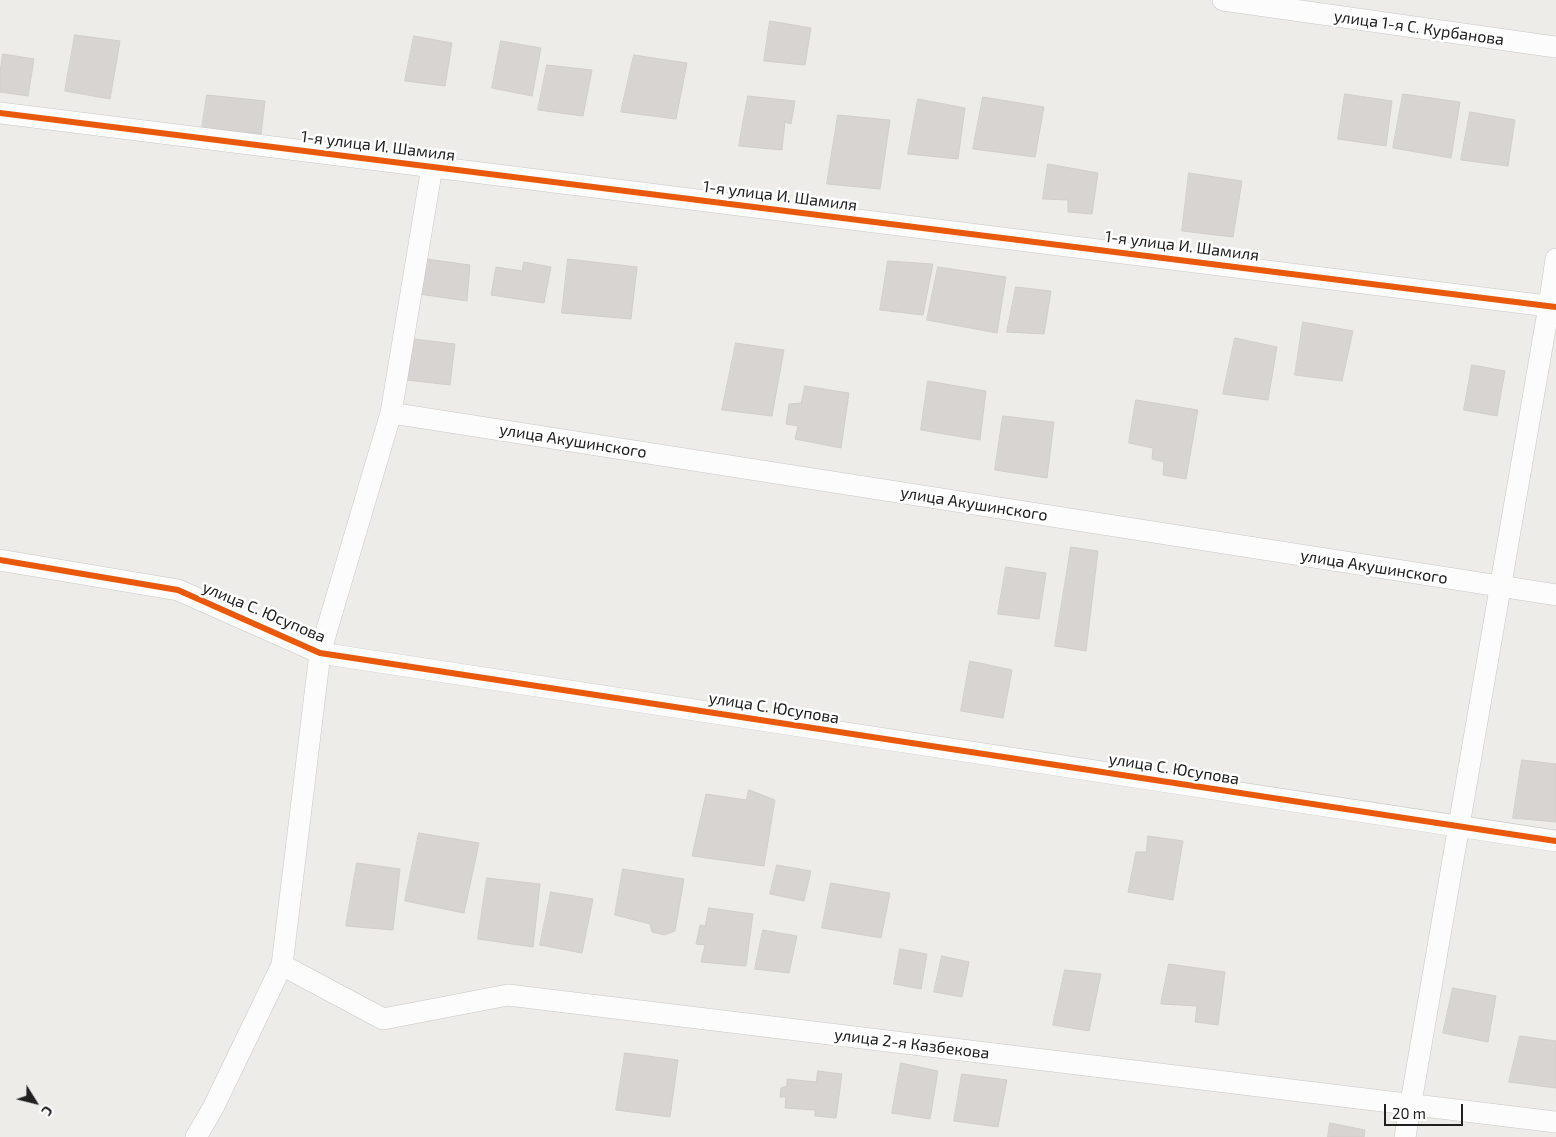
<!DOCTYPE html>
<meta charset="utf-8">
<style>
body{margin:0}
#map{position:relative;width:1556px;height:1137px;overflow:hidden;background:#eeece9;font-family:"Exo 2",sans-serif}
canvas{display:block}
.north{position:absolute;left:10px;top:1077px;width:50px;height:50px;-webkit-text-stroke:4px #fff;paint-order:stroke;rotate:126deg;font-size:14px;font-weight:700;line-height:20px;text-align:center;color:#202020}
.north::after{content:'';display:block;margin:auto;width:18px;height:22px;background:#202020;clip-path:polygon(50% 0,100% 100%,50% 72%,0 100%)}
.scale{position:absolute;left:1384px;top:1104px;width:79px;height:22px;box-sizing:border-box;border:2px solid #202020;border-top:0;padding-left:6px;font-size:15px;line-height:18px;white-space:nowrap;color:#202020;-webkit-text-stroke:4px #fff;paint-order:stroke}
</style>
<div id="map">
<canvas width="1556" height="1137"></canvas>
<div class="north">С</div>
<div class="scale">20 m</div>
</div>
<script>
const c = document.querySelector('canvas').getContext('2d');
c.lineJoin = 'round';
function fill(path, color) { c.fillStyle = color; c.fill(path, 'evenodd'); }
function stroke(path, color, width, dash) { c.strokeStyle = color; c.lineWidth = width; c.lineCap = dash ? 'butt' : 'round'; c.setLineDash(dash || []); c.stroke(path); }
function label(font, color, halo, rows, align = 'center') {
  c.font = font + ' "Exo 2",sans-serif'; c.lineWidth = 5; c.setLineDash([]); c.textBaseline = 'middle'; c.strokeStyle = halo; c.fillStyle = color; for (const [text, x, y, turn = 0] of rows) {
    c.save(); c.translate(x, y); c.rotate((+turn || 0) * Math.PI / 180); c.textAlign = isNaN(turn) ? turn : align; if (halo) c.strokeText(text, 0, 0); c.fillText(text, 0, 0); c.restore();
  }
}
const building = new Path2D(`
 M 770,21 L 811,28 L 805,65 L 764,61 Z
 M 75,35 L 120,41 L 110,99 L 65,91 Z
 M 414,36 L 452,43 L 445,86 L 405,81 Z
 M 501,41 L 541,48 L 532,96 L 492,88 Z
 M 3,54 L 34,59 L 28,96 L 0,92 L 0,73 Z
 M 634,55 L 687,63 L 676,119 L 621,112 Z
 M 547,65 L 592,70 L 583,116 L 538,110 Z
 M 1345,94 L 1392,101 L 1386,146 L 1338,139 Z
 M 1403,94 L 1460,102 L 1451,158 L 1393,148 Z
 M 207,95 L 265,101 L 261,134 L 202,128 Z
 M 748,96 L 795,101 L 791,124 L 785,122 L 782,150 L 739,146 Z
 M 983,97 L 1044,107 L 1035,157 L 973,149 Z
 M 918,99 L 965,108 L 958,159 L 908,154 Z
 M 1470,112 L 1515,120 L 1508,166 L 1461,160 Z
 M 838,115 L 890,120 L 880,189 L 827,184 Z
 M 1048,164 L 1098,173 L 1092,214 L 1068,212 L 1068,200 L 1043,199 Z
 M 1189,173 L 1242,181 L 1233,237 L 1182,231 Z
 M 426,259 L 470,265 L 467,301 L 419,294 Z
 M 568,259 L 637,267 L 631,319 L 562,313 Z
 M 888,261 L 933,264 L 923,315 L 880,310 Z
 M 524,262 L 551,267 L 544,303 L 491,295 L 496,267 L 522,271 Z
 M 938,267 L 1006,277 L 997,333 L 927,320 Z
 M 1016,287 L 1051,291 L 1044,334 L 1007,332 Z
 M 1303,322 L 1353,331 L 1342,381 L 1295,375 Z
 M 1235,338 L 1277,347 L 1268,400 L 1223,394 Z
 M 414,339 L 455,344 L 450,385 L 407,380 Z
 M 736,343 L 784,350 L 772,416 L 722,410 Z
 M 1472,365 L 1505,371 L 1497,416 L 1464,410 Z
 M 928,381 L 986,391 L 980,440 L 921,430 Z
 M 805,386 L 849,393 L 841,448 L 795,439 L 798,426 L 786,424 L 789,404 L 801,403 Z
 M 1136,400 L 1198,410 L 1186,479 L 1163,475 L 1164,462 L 1152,459 L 1153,448 L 1129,443 Z
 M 1003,416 L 1054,422 L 1047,478 L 995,470 Z
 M 1071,547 L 1098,551 L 1086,651 L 1055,646 Z
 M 1006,567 L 1046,573 L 1039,619 L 998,614 Z
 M 970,661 L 1012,670 L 1003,718 L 961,711 Z
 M 1522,760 L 1556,764 L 1556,822 L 1513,818 Z
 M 749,790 L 775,800 L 764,866 L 692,856 L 706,794 L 746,800 Z
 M 419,833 L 479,843 L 464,913 L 405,901 Z
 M 1148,836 L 1183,841 L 1173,900 L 1128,892 L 1136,852 L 1146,852 Z
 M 357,863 L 400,869 L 393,930 L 346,926 Z
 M 777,865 L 811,871 L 804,901 L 770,894 Z
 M 623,869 L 684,879 L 675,931 L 664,935 L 652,932 L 650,924 L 615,915 Z
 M 487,878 L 540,884 L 533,947 L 478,939 Z
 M 831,883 L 890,893 L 881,938 L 822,928 Z
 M 551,892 L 593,899 L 582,953 L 540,945 Z
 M 709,908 L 753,914 L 746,966 L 701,962 L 705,945 L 696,944 L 700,925 L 705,926 Z
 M 763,930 L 797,936 L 789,973 L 755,969 Z
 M 900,949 L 927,954 L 921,989 L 894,984 Z
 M 942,956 L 969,962 L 962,997 L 934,992 Z
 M 1169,964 L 1225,972 L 1218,1025 L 1195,1022 L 1197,1006 L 1161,1004 Z
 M 1065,970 L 1101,974 L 1089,1031 L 1053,1025 Z
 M 1453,988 L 1496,996 L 1488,1042 L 1443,1033 Z
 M 1520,1036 L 1556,1041 L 1556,1088 L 1509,1082 Z
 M 625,1053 L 678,1060 L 670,1117 L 616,1110 Z
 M 901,1063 L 938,1071 L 930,1119 L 892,1113 Z
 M 818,1071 L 842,1074 L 836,1118 L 815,1116 L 815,1110 L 785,1108 L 786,1097 L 780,1097 L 781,1088 L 787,1086 L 787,1079 L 816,1082 Z
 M 962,1074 L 1007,1080 L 998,1127 L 954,1121 Z
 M 1330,1123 L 1365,1130 L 1364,1137 L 1328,1137 Z`);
const minor = new Path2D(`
 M 1223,0 L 1556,47
 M 0,113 L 1556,307
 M 391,413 L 1556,595
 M 0,560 L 178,590 L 320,653 L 1556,841
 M 282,965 L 383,1019 L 508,995 L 1556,1122
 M 196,1137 L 213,1108 L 282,965 L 320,653 L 391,413 L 432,167
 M 1405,1137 L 1549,306 L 1556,259`);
const cycleway = new Path2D(`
 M 0,113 L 1556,307
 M 0,560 L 178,590 L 320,653 L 1556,841`);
const streetNames = [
 ["улица 1-я С. Курбанова",1419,28,8],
 ["1-я улица И. Шамиля",378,146,7],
 ["1-я улица И. Шамиля",780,196,7],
 ["1-я улица И. Шамиля",1182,246,7],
 ["улица Акушинского",573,441,9],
 ["улица Акушинского",974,504,9],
 ["улица Акушинского",1374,567,9],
 ["улица С. Юсупова",264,612,23],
 ["улица С. Юсупова",774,708,9],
 ["улица С. Юсупова",1174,769,9],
 ["улица 2-я Казбекова",912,1044,7]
];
fill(building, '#d7d4d1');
stroke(building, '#d2cdca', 1);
stroke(minor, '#c7c6c5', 22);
stroke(minor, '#fcfcfc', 21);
stroke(cycleway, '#e8590c', 6);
label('16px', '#202020', '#fff', streetNames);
</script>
